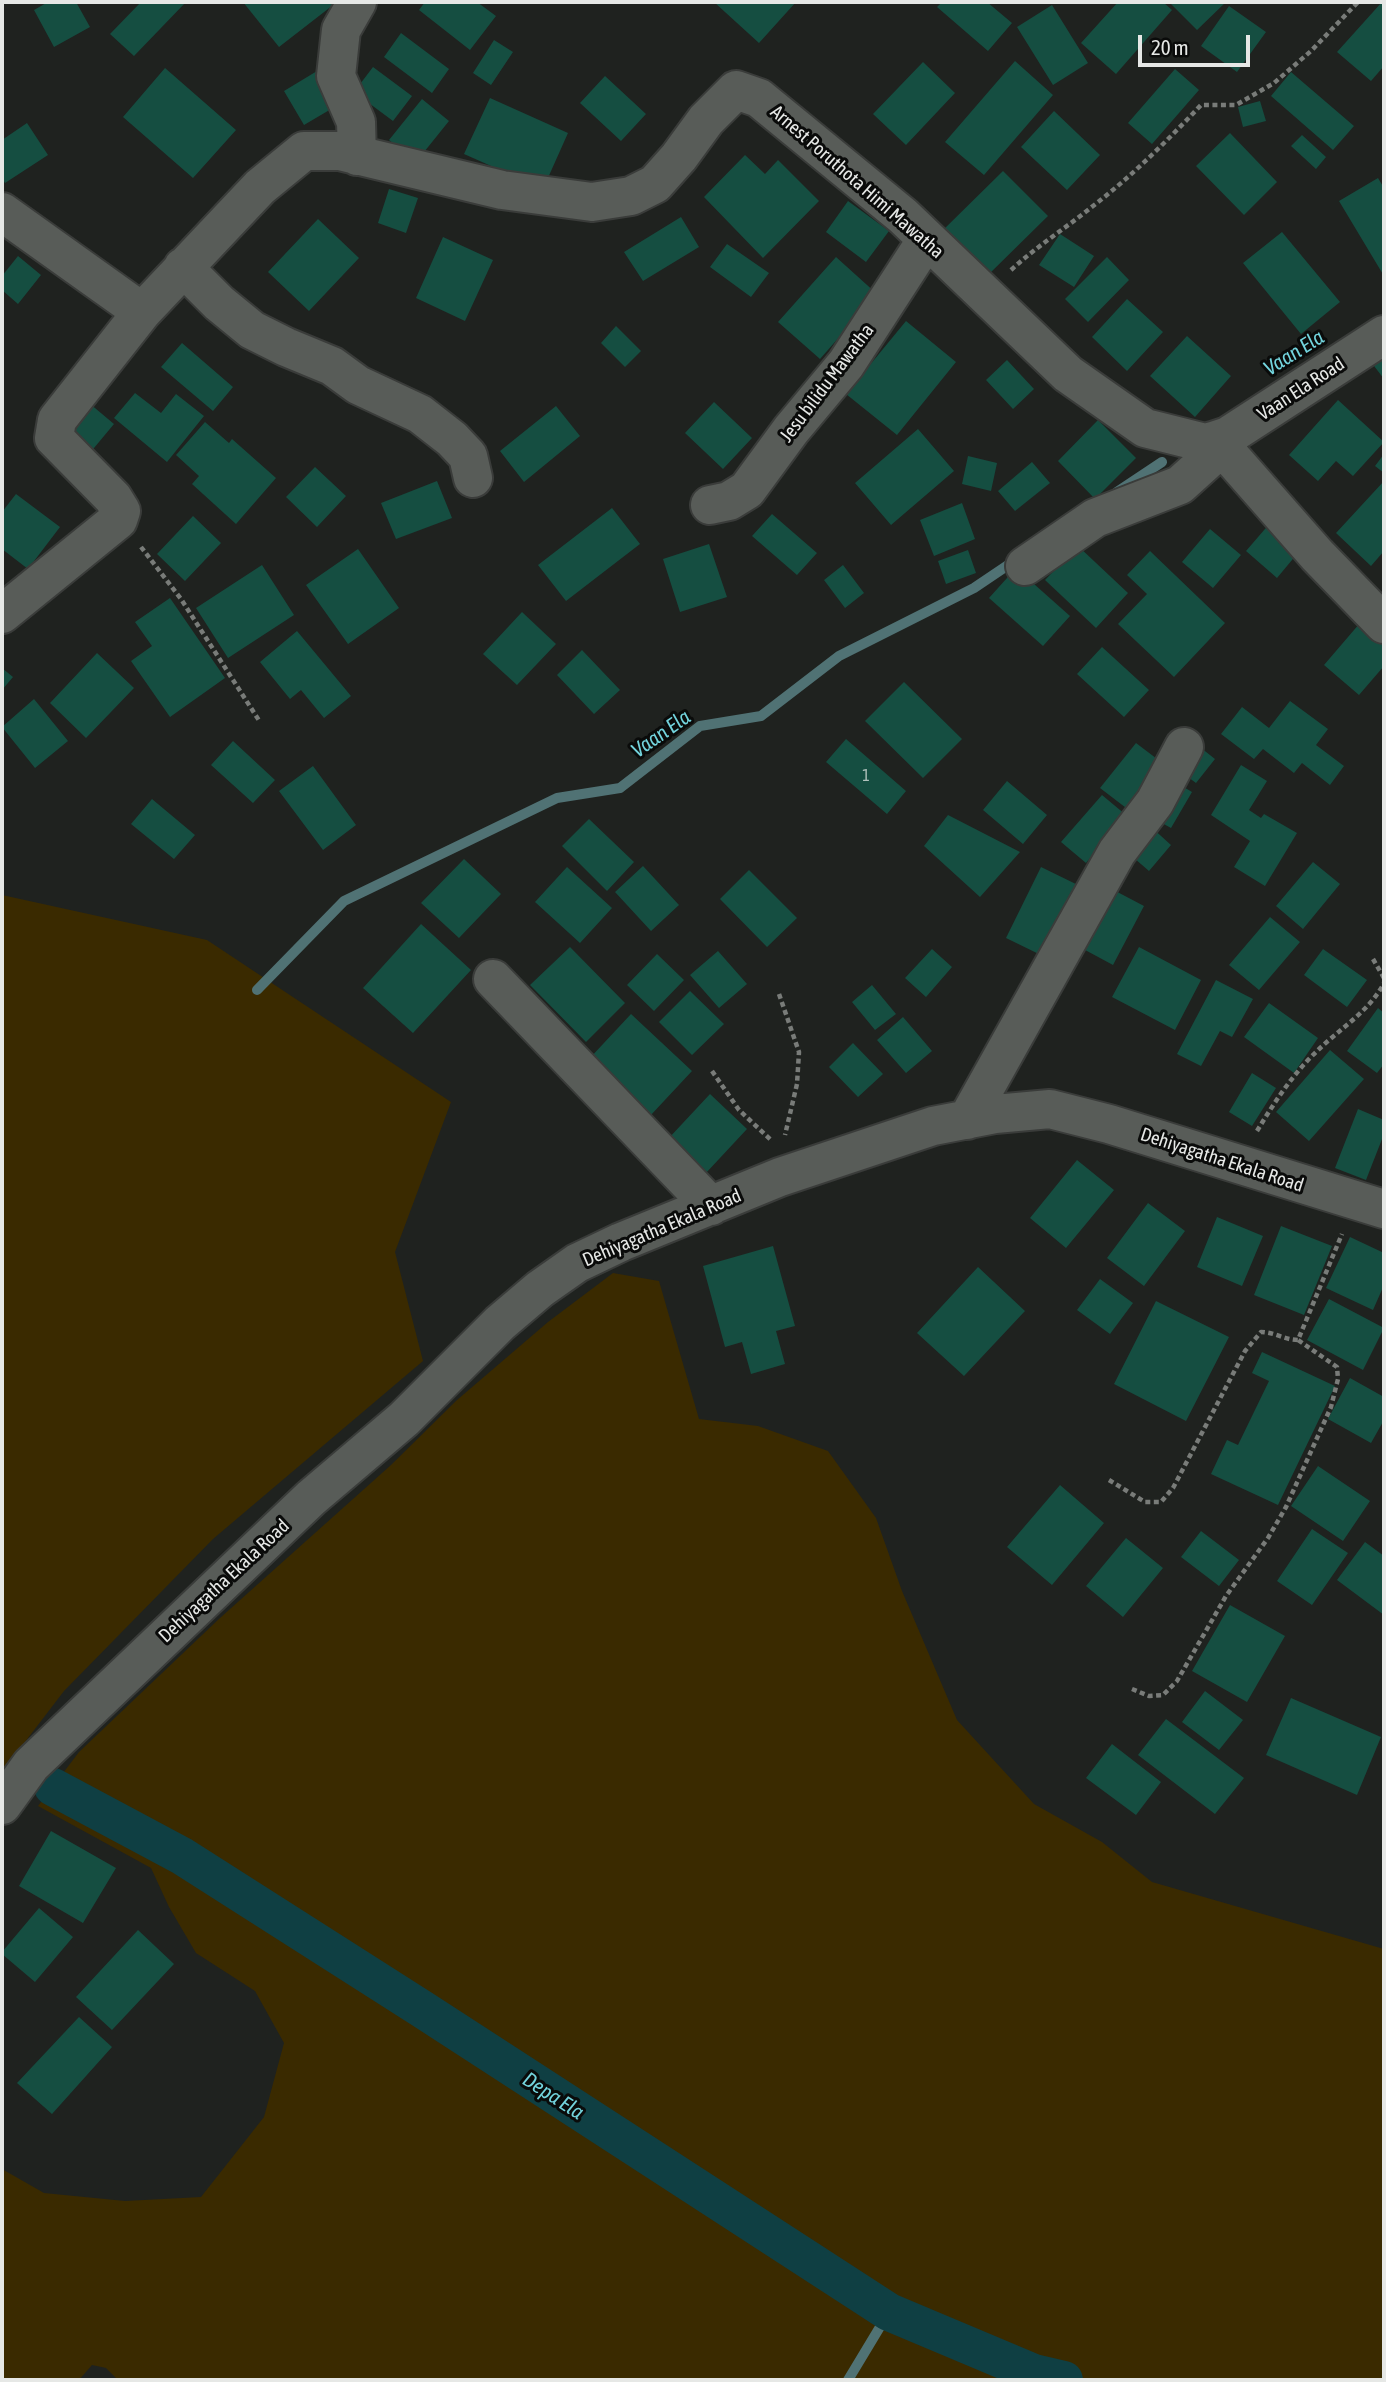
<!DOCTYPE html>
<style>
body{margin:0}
#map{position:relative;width:1386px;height:2382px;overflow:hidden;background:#1f221f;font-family:"Asap Condensed",sans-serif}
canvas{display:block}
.frame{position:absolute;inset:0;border:4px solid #e6e8e6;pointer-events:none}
.scale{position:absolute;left:1138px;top:35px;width:112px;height:32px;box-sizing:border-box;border:4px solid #e6e8e6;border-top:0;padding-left:9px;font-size:21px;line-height:24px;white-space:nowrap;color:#e6e8e6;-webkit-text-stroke:5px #0a0b0a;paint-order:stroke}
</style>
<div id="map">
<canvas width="1386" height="2382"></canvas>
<div class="frame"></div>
<div class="scale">20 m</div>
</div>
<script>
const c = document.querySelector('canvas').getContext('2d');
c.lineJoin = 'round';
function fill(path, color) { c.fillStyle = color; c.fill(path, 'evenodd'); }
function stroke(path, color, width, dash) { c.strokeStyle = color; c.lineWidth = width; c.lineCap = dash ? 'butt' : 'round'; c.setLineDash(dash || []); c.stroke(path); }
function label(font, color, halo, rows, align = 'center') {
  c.font = font + ' "Asap Condensed",sans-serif'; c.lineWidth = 6; c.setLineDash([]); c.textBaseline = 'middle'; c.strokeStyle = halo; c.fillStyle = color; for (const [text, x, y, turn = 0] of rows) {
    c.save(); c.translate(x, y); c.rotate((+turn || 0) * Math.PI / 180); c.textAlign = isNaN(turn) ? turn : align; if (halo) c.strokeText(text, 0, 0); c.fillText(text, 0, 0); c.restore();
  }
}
const green = new Path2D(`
 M 2,895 L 207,940 L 451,1102 L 395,1252 L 423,1361 L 213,1539 L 64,1691 L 2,1772 Z
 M 613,1273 L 659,1281 L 699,1419 L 758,1426 L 828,1451 L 876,1518 L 902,1591 L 957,1720 L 1034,1804 L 1102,1842 L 1152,1882 L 1384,1949 L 1384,2380 L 118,2380 L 106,2368 L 92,2365 L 79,2380 L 2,2380 L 2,2169 L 44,2193 L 125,2201 L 201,2197 L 264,2117 L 284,2043 L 255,1991 L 196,1953 L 169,1907 L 151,1868 L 38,1806 L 79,1752 L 220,1618 L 391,1465 L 457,1400 L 548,1322 Z`);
const stream = new Path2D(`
 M 1117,492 L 1162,462
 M 257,990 L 344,901 L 557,798 L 620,788 L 700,726 L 761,716 L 839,656 L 974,588 L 1017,559
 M 848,2380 L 889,2312`);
const canal = new Path2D(`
 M 53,1787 L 182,1856 L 422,2009 L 889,2312 L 1034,2373 L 1064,2380`);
const building = new Path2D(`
 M 48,2 L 76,2 L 90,27 L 54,47 L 34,10 Z
 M 141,2 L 186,2 L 134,56 L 110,34 Z
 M 243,2 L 337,2 L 279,47 Z
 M 425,2 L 477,2 L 496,16 L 470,50 L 419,10 Z
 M 714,2 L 796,2 L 759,43 Z
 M 942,2 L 987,2 L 1012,23 L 988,51 L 937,7 Z
 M 1118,2 L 1163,2 L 1172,10 L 1116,74 L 1081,43 Z
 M 1169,2 L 1226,2 L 1197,30 Z
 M 1382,2 L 1384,2 L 1384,66 L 1371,81 L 1337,52 Z
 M 1052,5 L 1088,63 L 1053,85 L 1017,27 Z
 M 1229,6 L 1266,32 L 1237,72 L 1201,46 Z
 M 401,33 L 449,69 L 432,93 L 384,57 Z
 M 494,40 L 513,52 L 491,85 L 473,73 Z
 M 1015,61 L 1053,95 L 984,175 L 945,142 Z
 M 923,62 L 955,93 L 906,145 L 873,114 Z
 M 373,67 L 412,96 L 393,121 L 354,92 Z
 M 165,68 L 236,130 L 193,178 L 123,117 Z
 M 322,68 L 343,102 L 304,125 L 284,91 Z
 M 1175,69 L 1199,90 L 1152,144 L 1128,123 Z
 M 1291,72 L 1354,126 L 1333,150 L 1271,96 Z
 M 605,76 L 646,114 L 621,141 L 580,103 Z
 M 490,98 L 568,133 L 543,189 L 464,154 Z
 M 422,99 L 449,121 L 416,162 L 389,140 Z
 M 1260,101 L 1266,121 L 1243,127 L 1238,107 Z
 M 1054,111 L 1100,155 L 1067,190 L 1021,147 Z
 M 27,123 L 48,155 L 5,183 L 2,178 L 2,140 Z
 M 1230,133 L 1277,182 L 1244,215 L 1196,166 Z
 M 1302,135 L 1326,157 L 1316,169 L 1291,146 Z
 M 745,155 L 765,174 L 778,160 L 819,201 L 763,258 L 704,197 Z
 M 1003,171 L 1048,216 L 985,278 L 940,233 Z
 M 1378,178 L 1384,188 L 1384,276 L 1339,201 Z
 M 389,189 L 418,198 L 406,233 L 378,223 Z
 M 848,201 L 889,231 L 866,262 L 826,232 Z
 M 681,217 L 699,247 L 643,281 L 624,252 Z
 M 318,219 L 359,258 L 309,311 L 268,272 Z
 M 1282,232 L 1340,302 L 1301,334 L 1243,263 Z
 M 1060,234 L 1094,256 L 1074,287 L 1039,265 Z
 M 443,237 L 493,260 L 465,321 L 416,298 Z
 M 727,244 L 769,273 L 751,297 L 710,267 Z
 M 18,256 L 41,275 L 18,304 L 2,290 L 2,276 Z
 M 836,257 L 877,294 L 820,359 L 778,322 Z
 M 1107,257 L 1129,280 L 1088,322 L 1065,299 Z
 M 1127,299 L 1163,332 L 1127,371 L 1092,337 Z
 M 906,321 L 956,362 L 897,435 L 846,394 Z
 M 616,326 L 641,351 L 625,367 L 601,343 Z
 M 1187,336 L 1231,376 L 1195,417 L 1150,376 Z
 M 182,343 L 233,387 L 213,411 L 161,367 Z
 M 1384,352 L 1384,379 L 1371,362 Z
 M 1007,360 L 1034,389 L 1013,409 L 986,380 Z
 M 135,393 L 161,413 L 176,394 L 204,416 L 167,462 L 114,418 Z
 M 1338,400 L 1384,442 L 1353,476 L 1336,461 L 1318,481 L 1289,455 Z
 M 714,402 L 752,438 L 723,469 L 685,433 Z
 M 89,403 L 114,424 L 89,454 L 64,433 Z
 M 556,406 L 580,436 L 524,482 L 500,451 Z
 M 1098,420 L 1136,458 L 1095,499 L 1058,461 Z
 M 205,422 L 229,443 L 232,439 L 276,478 L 236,524 L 192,484 L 199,476 L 176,455 Z
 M 918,429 L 954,471 L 891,525 L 855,483 Z
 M 1384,454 L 1384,473 L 1375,466 Z
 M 968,456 L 997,463 L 991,491 L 962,484 Z
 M 1032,462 L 1050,483 L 1015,511 L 998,491 Z
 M 315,467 L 346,496 L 317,527 L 286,497 Z
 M 437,481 L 452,518 L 396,539 L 381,503 Z
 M 1384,481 L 1384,551 L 1371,566 L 1336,533 Z
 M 16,494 L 60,527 L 28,569 L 2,549 L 2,512 Z
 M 962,503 L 975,539 L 934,556 L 920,520 Z
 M 612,508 L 640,544 L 566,601 L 538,565 Z
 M 772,514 L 817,553 L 797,575 L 752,536 Z
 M 193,516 L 221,543 L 185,581 L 157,554 Z
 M 1271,522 L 1302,548 L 1277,578 L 1246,551 Z
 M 1210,529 L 1241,555 L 1213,588 L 1182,562 Z
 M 709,544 L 727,597 L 680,612 L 663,559 Z
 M 1078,546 L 1128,593 L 1096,628 L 1045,580 Z
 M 358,549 L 399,608 L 348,644 L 306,585 Z
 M 968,550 L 976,573 L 946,584 L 938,561 Z
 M 1150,551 L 1225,623 L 1174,677 L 1118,624 L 1147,594 L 1127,575 Z
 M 262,565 L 294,615 L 228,658 L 196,608 Z
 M 843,565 L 864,593 L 845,608 L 824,580 Z
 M 1016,568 L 1070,616 L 1043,646 L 989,598 Z
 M 170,598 L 225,678 L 170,717 L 131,661 L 152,646 L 135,622 Z
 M 522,612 L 556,644 L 517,685 L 483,654 Z
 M 1360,623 L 1384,644 L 1384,666 L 1359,695 L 1324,665 Z
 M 297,631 L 351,696 L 324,718 L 301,690 L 290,699 L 260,662 Z
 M 1102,647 L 1149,690 L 1124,717 L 1077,674 Z
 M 582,650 L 620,690 L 594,714 L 557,675 Z
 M 97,653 L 134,688 L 86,738 L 50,703 Z
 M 2,668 L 13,677 L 2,690 Z
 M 904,682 L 962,739 L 923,778 L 865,721 Z
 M 34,699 L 68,741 L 35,768 L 2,727 Z
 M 1290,701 L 1328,729 L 1316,745 L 1344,766 L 1330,785 L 1302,763 L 1294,773 L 1263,749 L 1254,759 L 1221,734 L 1242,707 L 1269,728 Z
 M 846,739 L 906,791 L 887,814 L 826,762 Z
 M 233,741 L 275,780 L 253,803 L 211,765 Z
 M 1136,743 L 1169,768 L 1134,814 L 1100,788 Z
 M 1196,744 L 1215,759 L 1196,783 L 1177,769 Z
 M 1241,765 L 1267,781 L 1249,810 L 1261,818 L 1264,814 L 1297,833 L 1265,886 L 1234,867 L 1250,841 L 1211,815 Z
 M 313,766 L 356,825 L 323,850 L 279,791 Z
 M 1172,780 L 1192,792 L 1171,828 L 1151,817 Z
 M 1007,781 L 1047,815 L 1023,844 L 983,810 Z
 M 1102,795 L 1126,815 L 1086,863 L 1061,842 Z
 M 152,799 L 195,835 L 174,859 L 131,824 Z
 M 948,815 L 1020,852 L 980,897 L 924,846 Z
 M 589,819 L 634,862 L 607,891 L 562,846 Z
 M 1150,826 L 1171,845 L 1149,871 L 1127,852 Z
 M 464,859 L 501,894 L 459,938 L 421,903 Z
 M 1313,862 L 1340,884 L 1303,929 L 1276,906 Z
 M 643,866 L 679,905 L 651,931 L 615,892 Z
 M 567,867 L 612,908 L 580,943 L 535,902 Z
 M 1041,867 L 1082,887 L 1047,958 L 1006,938 Z
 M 749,870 L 797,918 L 767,947 L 720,899 Z
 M 1106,886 L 1144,906 L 1113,965 L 1074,944 Z
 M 1270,917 L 1300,942 L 1259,990 L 1229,965 Z
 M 421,924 L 471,970 L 413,1033 L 363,988 Z
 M 570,947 L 625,1003 L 586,1042 L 530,985 Z
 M 1139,947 L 1201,980 L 1175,1030 L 1112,997 Z
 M 932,949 L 952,967 L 926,997 L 905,978 Z
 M 1323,949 L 1367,980 L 1347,1007 L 1304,975 Z
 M 718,951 L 747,984 L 719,1008 L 690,975 Z
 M 657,954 L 684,980 L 654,1011 L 627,985 Z
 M 1216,980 L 1253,999 L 1232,1037 L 1220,1031 L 1201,1066 L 1177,1054 Z
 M 872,985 L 896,1014 L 875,1030 L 852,1002 Z
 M 690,991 L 724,1024 L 692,1055 L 659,1022 Z
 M 1269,1003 L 1318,1038 L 1294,1073 L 1244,1037 Z
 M 1378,1008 L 1384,1013 L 1384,1064 L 1377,1073 L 1347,1051 Z
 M 631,1014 L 692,1071 L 650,1116 L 589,1059 Z
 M 903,1017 L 932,1051 L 906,1073 L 877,1040 Z
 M 853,1043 L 883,1074 L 858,1097 L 829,1067 Z
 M 1330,1050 L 1364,1079 L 1309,1141 L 1276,1112 Z
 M 1252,1073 L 1276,1088 L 1252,1126 L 1229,1112 Z
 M 710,1094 L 747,1129 L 706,1173 L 668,1139 Z
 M 1358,1109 L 1384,1120 L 1384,1134 L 1366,1180 L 1335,1168 Z
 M 1077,1160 L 1114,1190 L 1066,1248 L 1030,1218 Z
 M 1148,1203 L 1185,1231 L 1144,1286 L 1107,1258 Z
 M 1217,1217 L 1263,1236 L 1242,1286 L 1197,1267 Z
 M 1281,1226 L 1332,1246 L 1304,1315 L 1254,1295 Z
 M 1350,1237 L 1384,1253 L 1384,1285 L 1373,1310 L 1326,1288 Z
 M 773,1246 L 795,1326 L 776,1331 L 785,1364 L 751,1374 L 742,1342 L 725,1347 L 703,1266 Z
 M 978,1267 L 1025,1311 L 964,1376 L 917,1333 Z
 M 1100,1279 L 1133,1303 L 1110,1334 L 1077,1310 Z
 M 1329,1299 L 1384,1328 L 1363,1370 L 1307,1340 Z
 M 1156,1301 L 1229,1337 L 1186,1421 L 1114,1384 Z
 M 1262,1352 L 1335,1386 L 1278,1505 L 1211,1474 L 1227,1440 L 1238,1445 L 1269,1381 L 1252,1373 Z
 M 1350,1378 L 1384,1397 L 1384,1420 L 1371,1443 L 1328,1419 Z
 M 1318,1466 L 1370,1501 L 1343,1541 L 1291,1506 Z
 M 1060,1485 L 1104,1523 L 1052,1585 L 1007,1547 Z
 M 1312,1529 L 1348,1553 L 1312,1605 L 1277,1581 Z
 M 1201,1531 L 1239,1560 L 1219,1586 L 1181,1557 Z
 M 1126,1538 L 1163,1568 L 1123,1617 L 1086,1586 Z
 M 1365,1542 L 1384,1556 L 1384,1615 L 1337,1580 Z
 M 1230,1605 L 1285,1636 L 1247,1702 L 1192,1671 Z
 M 1205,1691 L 1243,1720 L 1219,1750 L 1182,1722 Z
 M 1291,1698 L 1381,1737 L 1357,1795 L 1266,1755 Z
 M 1166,1719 L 1244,1778 L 1215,1814 L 1138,1755 Z
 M 1112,1744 L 1161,1782 L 1136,1815 L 1086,1778 Z
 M 51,1831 L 116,1868 L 83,1923 L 19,1886 Z
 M 39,1908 L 73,1937 L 35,1982 L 2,1954 L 2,1952 Z
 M 138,1930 L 174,1964 L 112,2030 L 76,1997 Z
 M 79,2017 L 112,2047 L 52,2114 L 17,2083 Z`);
const path = new Path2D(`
 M 1011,270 C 1037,246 1066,228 1093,206 C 1132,176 1167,141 1201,105 L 1236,105 L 1274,83 L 1311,51 L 1358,2
 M 141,547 L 181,599 L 260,722
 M 1373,959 L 1384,978
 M 779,994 L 799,1052 L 797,1084 L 785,1135
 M 712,1071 L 739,1110 L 772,1141
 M 1257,1131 C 1274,1103 1292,1075 1316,1052 C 1338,1030 1369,1012 1384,983
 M 1109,1480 L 1145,1502 L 1161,1502 L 1173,1488 L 1245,1351 L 1261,1332 C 1274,1332 1285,1340 1298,1340 L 1342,1234
 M 1132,1689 L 1149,1696 L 1163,1695 L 1177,1681 L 1226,1596 L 1268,1538 L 1286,1507 L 1331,1407 L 1338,1379 L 1337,1367 L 1298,1340`);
const street = new Path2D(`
 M 357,2 L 341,30 L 336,76 L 356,122 L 357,156
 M 2,212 L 142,312 L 260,187 L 304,151 L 340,151 L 502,190 L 592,202 L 631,196 L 655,184 L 679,157 L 706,120 L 736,90 L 759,98 L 903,216 L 1068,374 L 1145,428 L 1205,443 L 1216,440 L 1317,555 L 1384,624
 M 183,267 L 219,303 L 252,330 L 286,347 L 332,366 L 358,385 L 420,414 L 452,439 L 468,456 L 473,478
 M 1216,440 L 1228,436 L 1384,335
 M 710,505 L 729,501 L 747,490 L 791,430 L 846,364 L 927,239
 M 1025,566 L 1095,518 L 1180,485 L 1222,447
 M 2,614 L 118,520 L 121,511 L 113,498 L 54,438 L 57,420 L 142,312
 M 493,979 L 711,1206
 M 967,1120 L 1117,852 L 1155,802 L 1184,747
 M 2,1805 L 31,1765 L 311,1498 L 404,1419 L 500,1323 L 540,1289 L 577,1263 L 621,1242 L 780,1177 L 933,1126 L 995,1114 L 1050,1109 L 1109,1124 L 1384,1209`);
const numberNames = [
 ["1",866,776]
];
const streetNames = [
 ["Arnest Poruthota Himi Mawatha",857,182,41],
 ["Jesu bilidu Mawatha",827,383,-53],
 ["Vaan Ela Road",1301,389,-33],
 ["Dehiyagatha Ekala Road",1222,1160,18],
 ["Dehiyagatha Ekala Road",662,1228,-23],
 ["Dehiyagatha Ekala Road",224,1581,-43]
];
const waterNames = [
 ["Vaan Ela",1294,353,-32],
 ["Vaan Ela",661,734,-35],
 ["Depa Ela",553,2096,33]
];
fill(green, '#3a2a00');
stroke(stream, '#507274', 10);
stroke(canal, '#0f3f43', 38);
fill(building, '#154e41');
stroke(street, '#3a3c3a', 42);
stroke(path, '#797c79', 4.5, [5, 3.5]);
stroke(street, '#585c58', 38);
label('16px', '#b2c2bd', null, numberNames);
label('19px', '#e6e8e6', '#0a0b0a', streetNames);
label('italic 21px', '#73d4dd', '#0a0b0a', waterNames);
</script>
